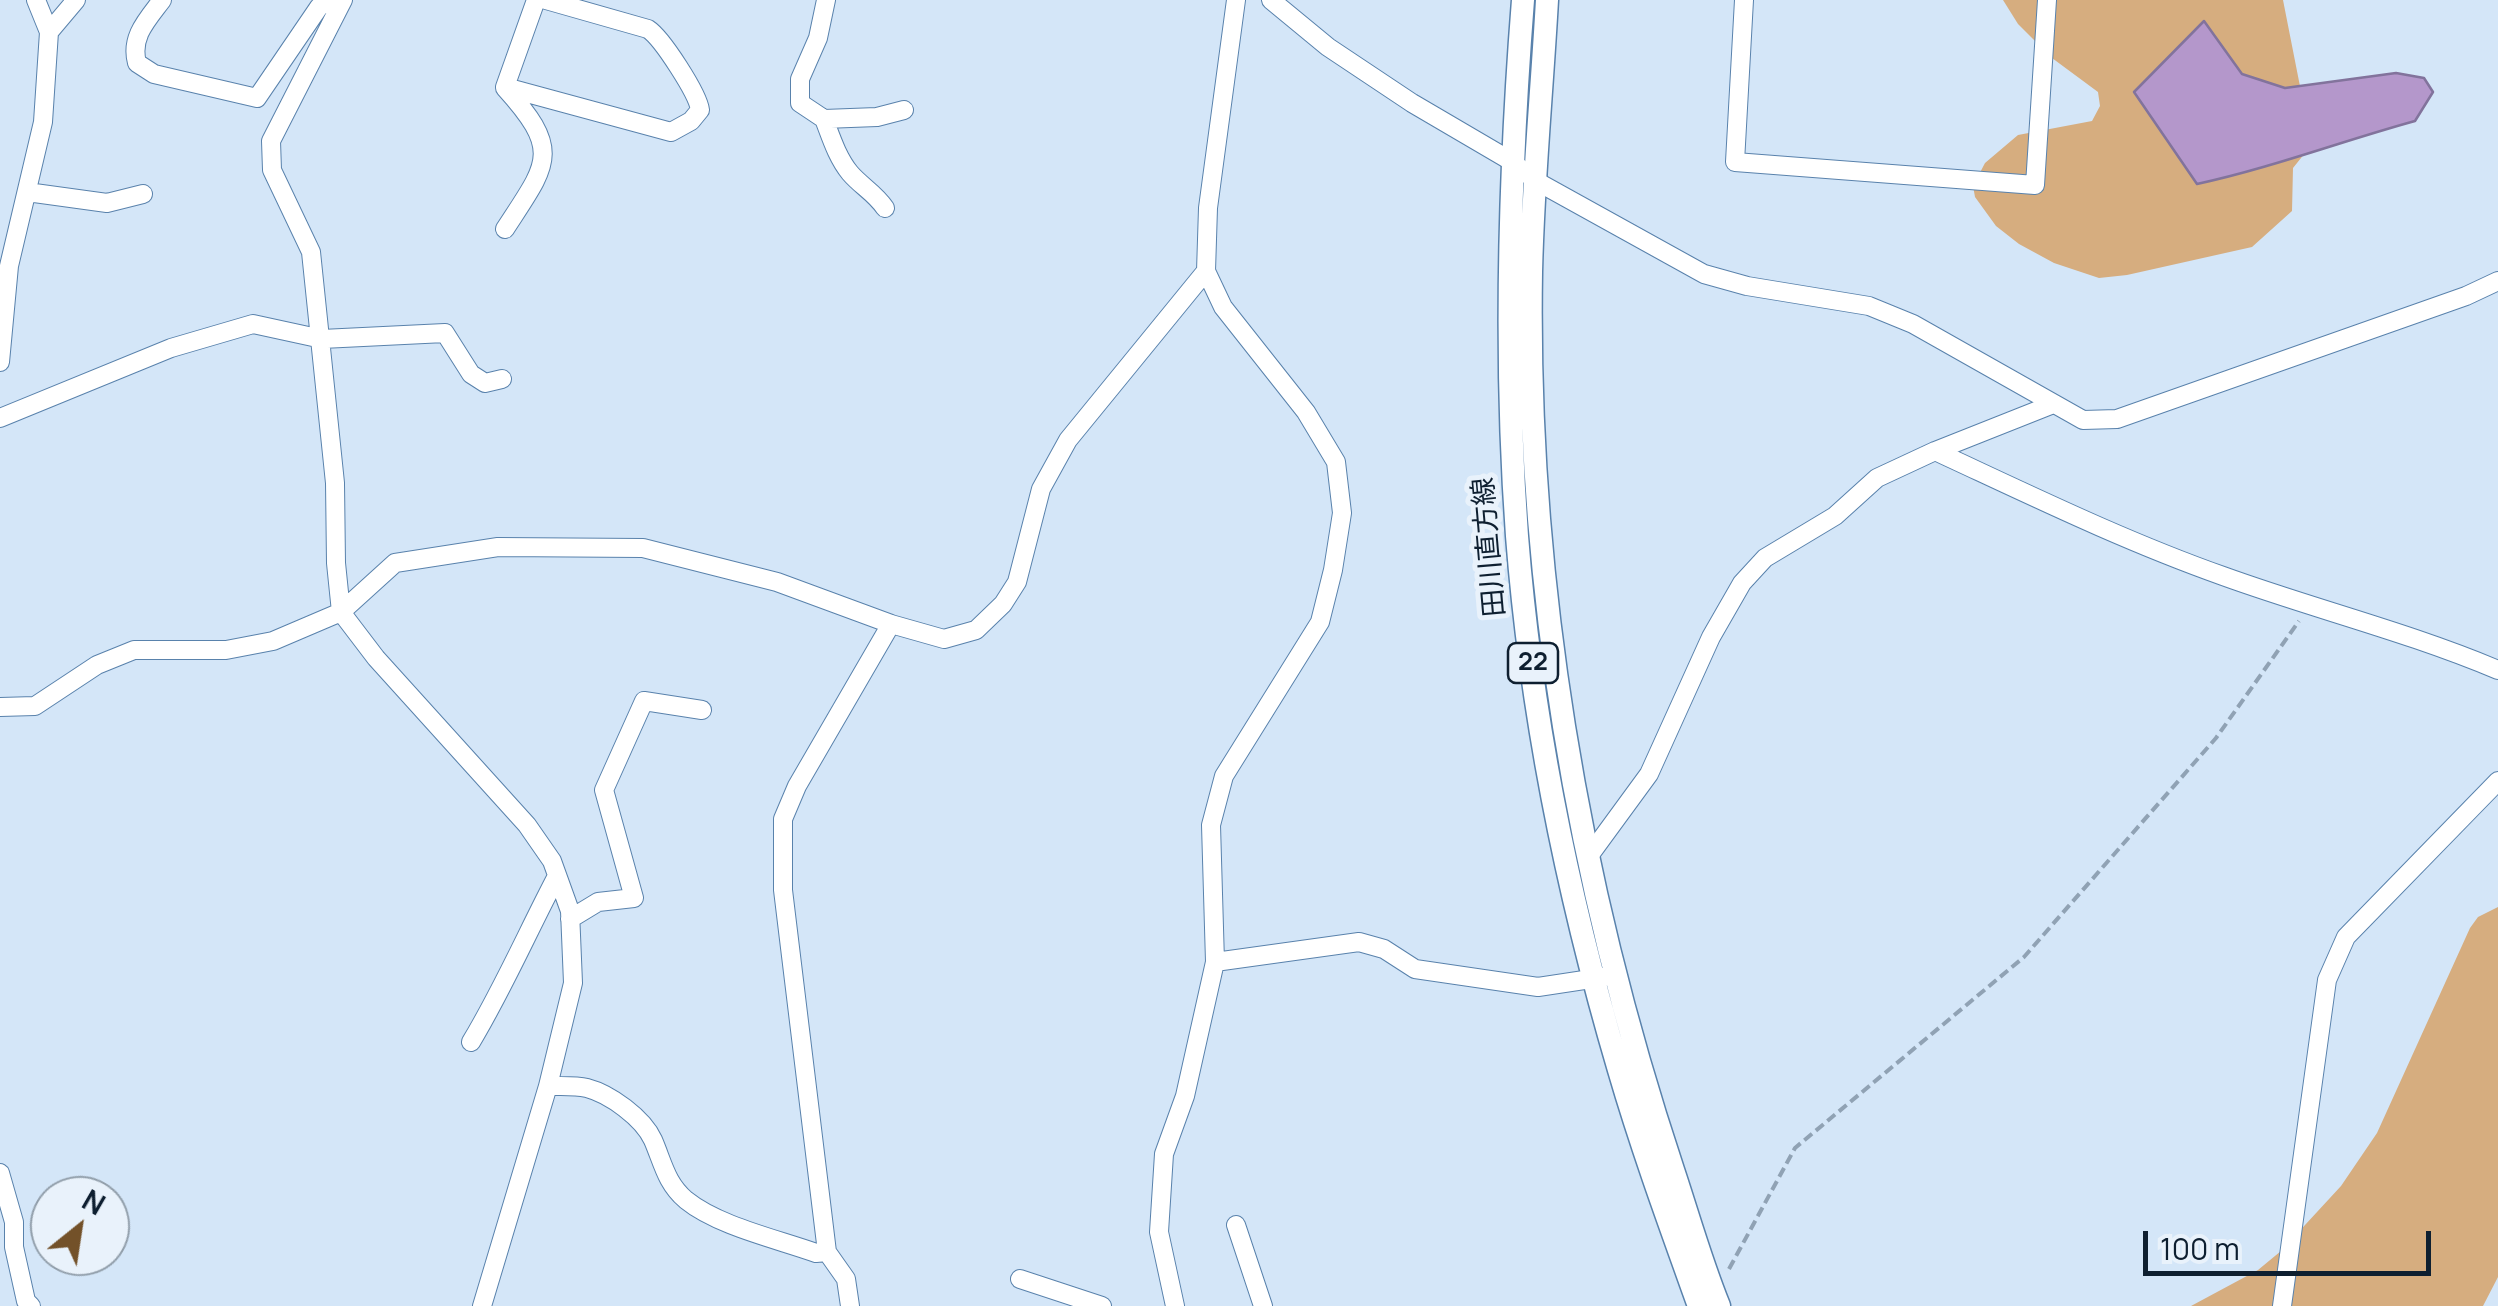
<!DOCTYPE html>
<meta charset="utf-8">
<style>
body{margin:0}
#map{position:relative;width:2498px;height:1306px;overflow:hidden;background:#d4e6f8;font-family:Manrope,sans-serif}
canvas{display:block}
.north{position:absolute;left:30px;top:1176px;width:100px;height:100px;box-sizing:border-box;background:#e9f2fb;border:2px solid #919eaa;border-radius:50%;rotate:30deg;font-size:28px;font-weight:700;line-height:40px;text-align:center;color:#0e1f30}
.north::after{content:'';display:block;margin:auto;width:35px;height:45px;background:#735129;clip-path:polygon(50% 0,100% 100%,50% 72%,0 100%)}
.scale{position:absolute;left:2143px;top:1231px;width:288px;height:45px;box-sizing:border-box;border:5px solid #0e1f30;border-top:0;padding-left:12px;font-size:30px;line-height:35px;white-space:nowrap;color:#0e1f30;-webkit-text-stroke:8px #e9f2fb;paint-order:stroke}
</style>
<div id="map">
<canvas width="2498" height="1306"></canvas>
<div class="north">N</div>
<div class="scale">100 m</div>
</div>
<script>
const c = document.querySelector('canvas').getContext('2d');
c.lineJoin = 'round';
function fill(path, color) { c.fillStyle = color; c.fill(path, 'evenodd'); }
function stroke(path, color, width, dash) { c.strokeStyle = color; c.lineWidth = width; c.lineCap = dash ? 'butt' : 'round'; c.setLineDash(dash || []); c.stroke(path); }
function label(font, color, halo, rows, align = 'center') {
  c.font = font + ' Manrope,"Noto Sans JP",sans-serif'; c.lineWidth = 10; c.setLineDash([]); c.textBaseline = 'middle'; c.strokeStyle = halo; c.fillStyle = color; for (const [text, x, y, turn = 0] of rows) {
    c.save(); c.translate(x, y); c.rotate((+turn || 0) * Math.PI / 180); c.textAlign = isNaN(turn) ? turn : align; if (halo) c.strokeText(text, 0, 0); c.fillText(text, 0, 0); c.restore();
  }
}
const green = new Path2D(`
 M 2003,0 L 2283,0 L 2309,132 L 2305,153 L 2293,168 L 2292,211 L 2252,247 L 2127,275 L 2099,278 L 2054,263 L 2019,244 L 1996,226 L 1975,197 L 1973,186 L 1985,163 L 2018,135 L 2092,121 L 2100,106 L 2098,92 L 2052,58 L 2018,24 Z
 M 2498,907 L 2498,1277 L 2483,1306 L 2191,1306 L 2258,1270 L 2281,1251 L 2341,1186 L 2377,1133 L 2470,928 L 2478,917 Z`);
const water = new Path2D(`
 M 2204,21 L 2242,74 L 2285,88 L 2396,73 L 2424,78 L 2433,92 L 2415,121 C 2342,141 2271,168 2197,184 L 2134,92 Z`);
const path = new Path2D(`
 M 1729,1269 L 1795,1148 L 2024,957 L 2216,738 L 2299,621`);
const minor = new Path2D(`
 M 162,0 C 147,20 130,37 137,63 L 154,74 L 257,98 L 319,7 L 330,0
 M 343,0 L 271,141 L 272,170 L 311,252 L 335,483 L 336,563 L 341,612 L 376,658 L 527,825 L 552,861 L 570,911 L 573,983 L 548,1086 L 482,1306
 M 536,0 L 505,87 L 671,132 L 691,121 L 700,110 C 698,94 662,38 648,29 L 546,0
 M 826,0 L 818,38 L 800,79 L 800,103 L 824,119 L 877,117 L 904,110
 M 1271,0 L 1328,47 L 1412,103 L 1511,161 L 1536,181 L 1704,274 L 1747,286 L 1869,306 L 1913,324 L 2083,420 L 2117,419 L 2466,296 L 2498,281
 M 1744,0 L 1735,162 L 2035,185 L 2047,0
 M 49,32 L 76,0
 M 505,88 C 563,152 547,164 505,229
 M 824,119 C 831,137 837,157 850,173 C 861,186 875,193 885,208
 M 27,192 L 107,203 L 143,194
 M 0,362 L 9,266 L 43,122 L 49,32 L 36,0
 M 0,418 L 171,348 L 253,324 L 322,339 L 445,333 L 471,374 L 485,383 L 502,379
 M 1935,451 C 2030,495 2124,541 2223,576 C 2314,609 2408,632 2498,670
 M 0,707 L 35,706 L 97,665 L 134,650 L 226,650 L 273,641 L 341,612 L 395,563 L 498,547 L 643,548 L 777,582 L 891,624 L 944,639 L 976,630 L 1003,604 L 1017,582 L 1041,489 L 1068,440 L 1206,271
 M 1589,856 L 1649,774 L 1711,637 L 1742,583 L 1765,558 L 1835,516 L 1877,478 L 1935,451 L 2051,405
 M 570,919 L 598,902 L 634,898 L 604,790 L 644,701 L 702,710
 M 1215,962 L 1359,942 L 1384,949 L 1415,969 L 1538,987 L 1604,977
 M 471,1042 C 503,989 528,931 557,876
 M 548,1086 C 560,1086 575,1085 587,1088 C 610,1094 643,1118 653,1140 C 663,1163 666,1183 686,1200 C 718,1226 777,1239 816,1253 L 827,1252
 M 0,1173 L 14,1222 L 14,1247 L 26,1301 L 31,1306
 M 1236,1225 L 1263,1306
 M 1020,1279 L 1102,1306
 M 850,1306 L 846,1279 L 827,1252 L 783,890 L 783,819 L 797,786 L 891,624
 M 1175,1306 L 1159,1232 L 1164,1154 L 1185,1096 L 1215,962 L 1211,825 L 1224,776 L 1320,622 L 1333,570 L 1342,513 L 1336,462 L 1306,412 L 1223,307 L 1206,271 L 1208,208 L 1236,0
 M 2282,1306 L 2327,980 L 2346,937 L 2498,781`);
const major = new Path2D(`
 M 1523,0 C 1509,178 1504,357 1517,536 C 1531,716 1568,897 1619,1070 C 1642,1149 1671,1228 1699,1306
 M 1547,0 C 1542,90 1533,181 1531,272 C 1526,576 1577,882 1673,1170 C 1688,1215 1701,1262 1719,1306`);
const shields = [
 [1533,663,50]
];
const shieldNames = [
 ["22",1533,663]
];
const streetNames = [
 ["田川直方線",1490,547,-95]
];
fill(green, '#d6ad7f');
fill(water, '#b497cb');
stroke(water, '#82739c', 2.5);
stroke(minor, '#5982ac', 20);
stroke(major, '#5982ac', 25);
stroke(path, '#90a2b4', 4, [10, 5]);
stroke(minor, '#fff', 18);
stroke(major, '#fff', 22);
for (const [x, y, w] of shields) { const box = new Path2D(); box.roundRect(x - w / 2, y - 20, w, 40, 8); c.fillStyle = '#e9f2fb'; c.fill(box); stroke(box, '#0e1f30', 2.5); }
label('bold 25px', '#0e1f30', null, shieldNames);
label('28px', '#0e1f30', '#e9f2fb', streetNames);
</script>
